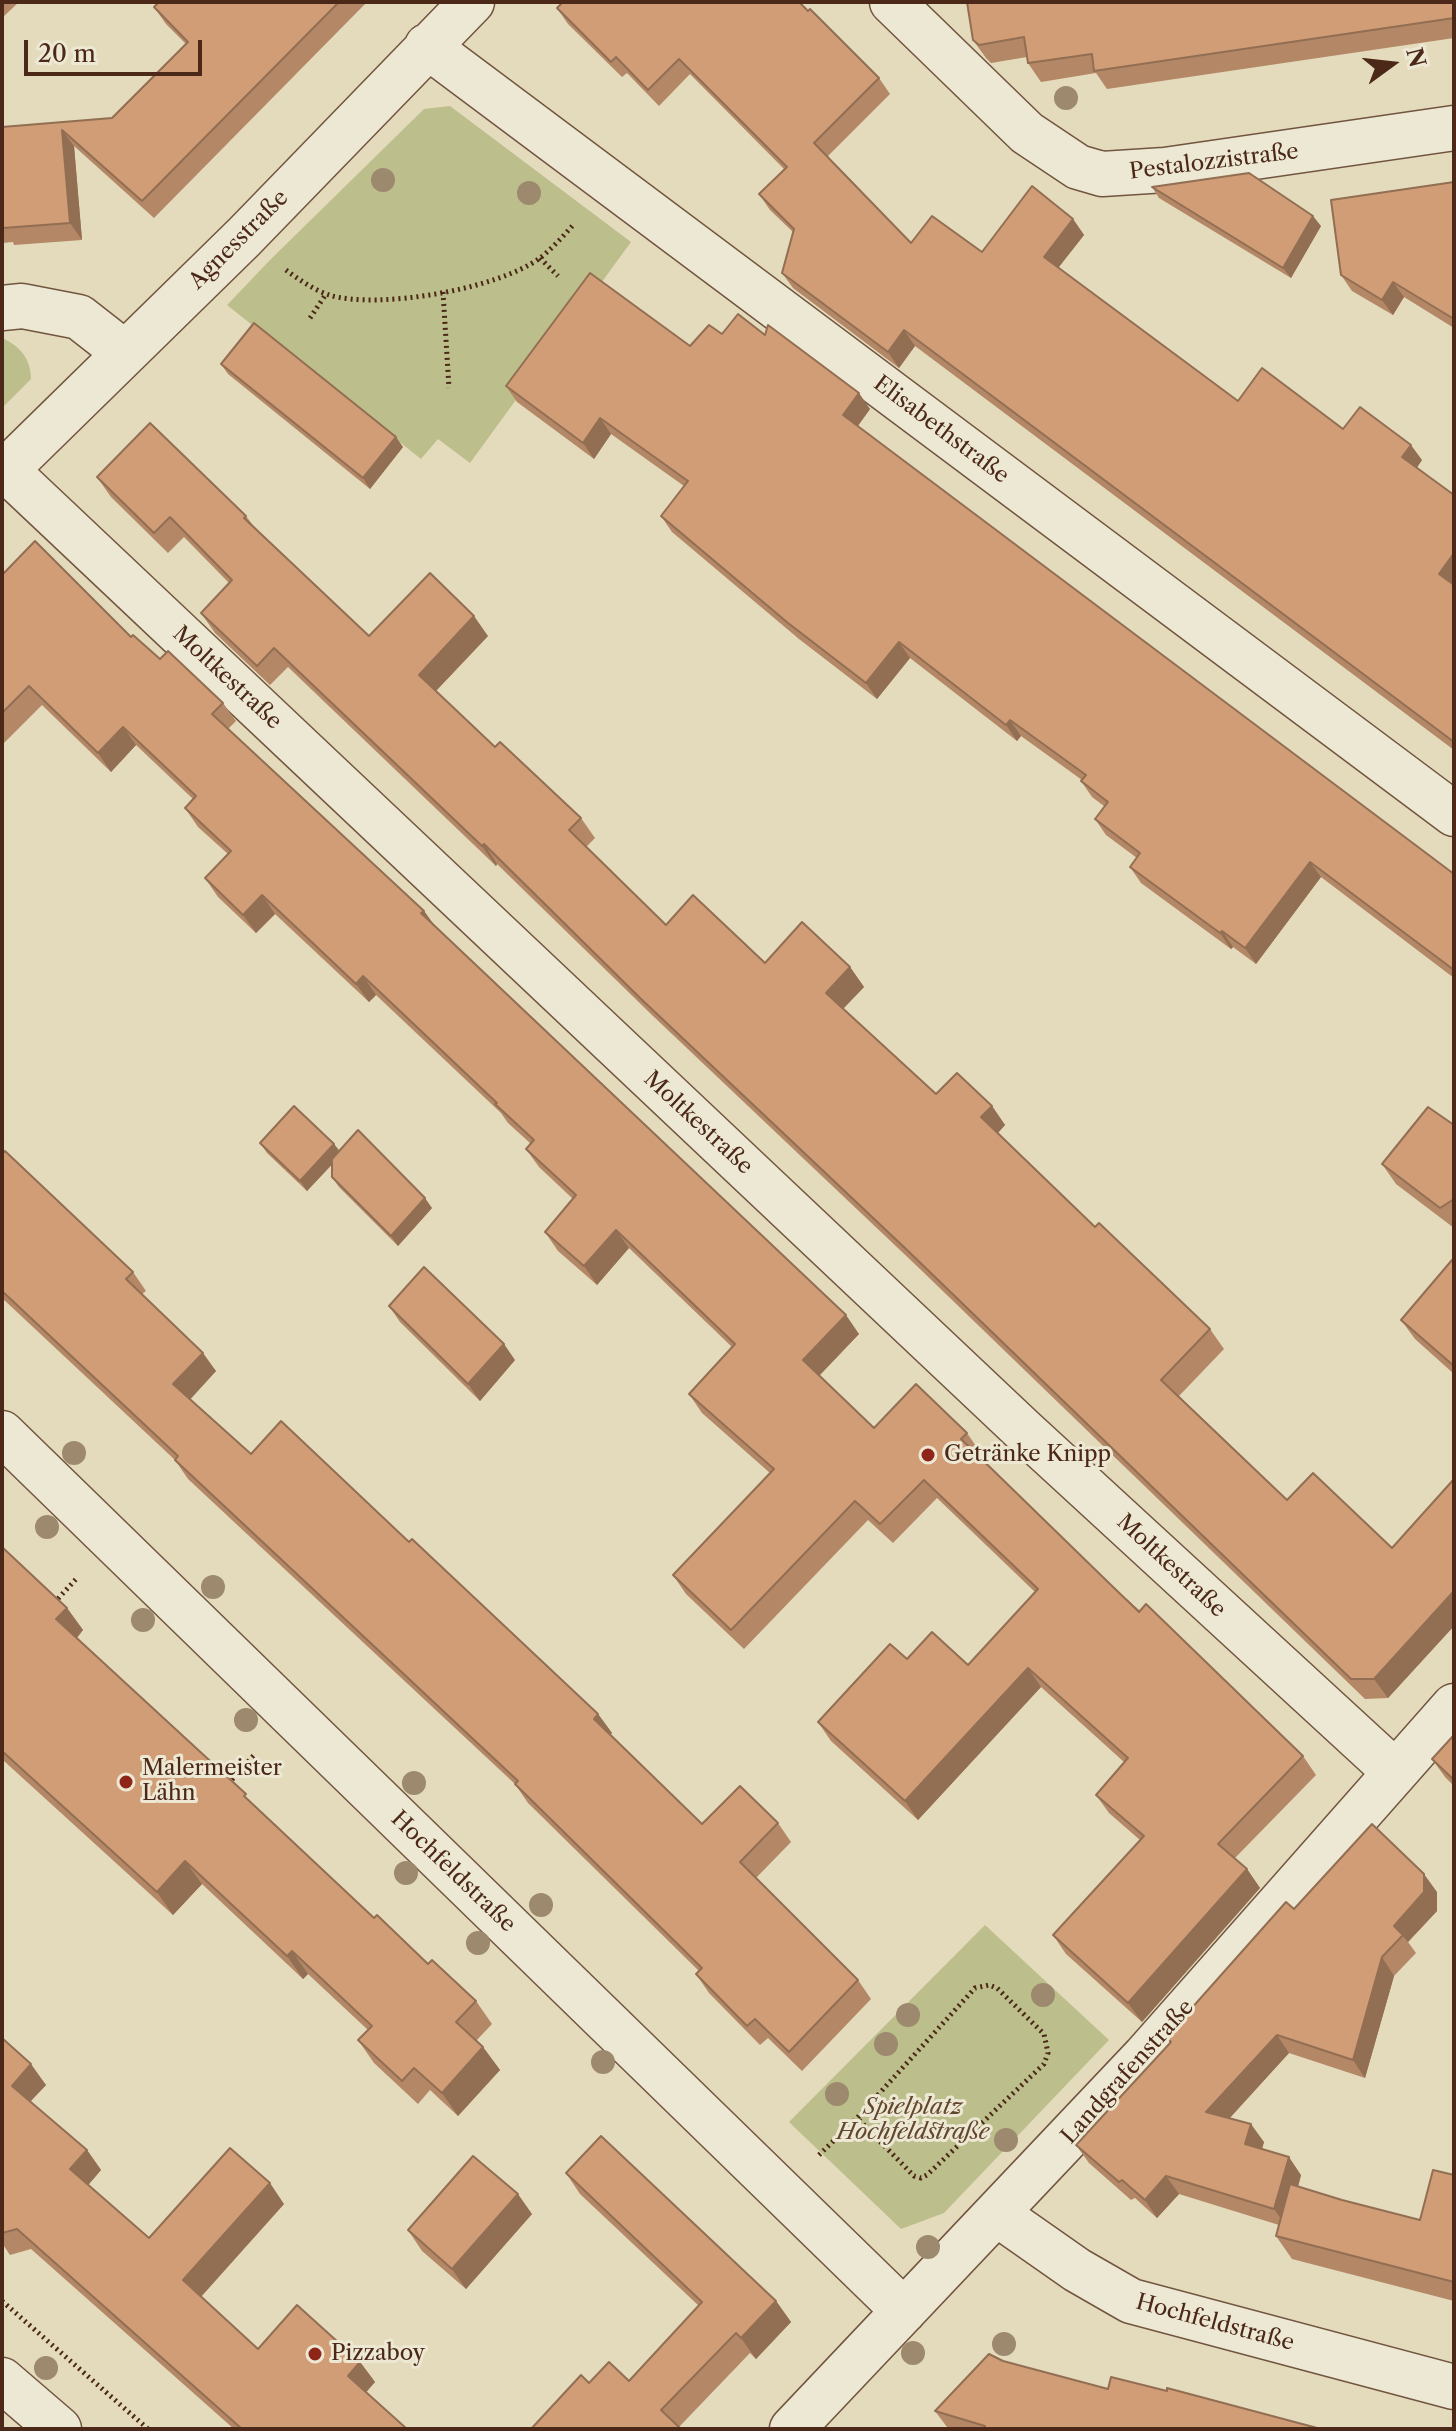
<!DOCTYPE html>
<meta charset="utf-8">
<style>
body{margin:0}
#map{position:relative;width:1456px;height:2431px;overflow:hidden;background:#e4dbbc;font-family:"Libre Caslon Text",serif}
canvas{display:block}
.frame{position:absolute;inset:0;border:4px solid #4b2817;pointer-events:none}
.north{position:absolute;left:1352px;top:24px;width:80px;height:80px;-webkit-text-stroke:6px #ede8d3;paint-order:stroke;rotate:75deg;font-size:22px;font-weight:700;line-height:32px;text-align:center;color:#4b2817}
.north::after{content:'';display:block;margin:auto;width:28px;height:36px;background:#4b2817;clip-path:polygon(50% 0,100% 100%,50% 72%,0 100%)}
.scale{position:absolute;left:24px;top:40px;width:178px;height:36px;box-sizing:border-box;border:4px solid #4b2817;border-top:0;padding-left:10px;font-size:24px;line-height:28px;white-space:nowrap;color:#4b2817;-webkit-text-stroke:6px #ede8d3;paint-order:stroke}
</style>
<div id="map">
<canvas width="1456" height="2431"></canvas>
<div class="frame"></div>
<div class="north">N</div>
<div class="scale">20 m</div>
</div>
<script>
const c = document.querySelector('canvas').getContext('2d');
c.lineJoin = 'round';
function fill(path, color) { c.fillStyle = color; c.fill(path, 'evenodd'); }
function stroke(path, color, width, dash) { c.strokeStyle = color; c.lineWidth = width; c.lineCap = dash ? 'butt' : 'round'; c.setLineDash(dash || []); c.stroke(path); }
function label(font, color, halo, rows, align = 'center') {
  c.font = font + ' "Libre Caslon Text",serif'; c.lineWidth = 6; c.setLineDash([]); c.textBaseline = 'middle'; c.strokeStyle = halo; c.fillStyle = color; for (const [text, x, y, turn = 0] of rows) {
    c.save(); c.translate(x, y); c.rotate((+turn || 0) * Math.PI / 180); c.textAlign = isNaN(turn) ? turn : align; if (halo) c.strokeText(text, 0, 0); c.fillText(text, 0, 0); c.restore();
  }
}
const green = new Path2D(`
 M 450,106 L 631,242 L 470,463 L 438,439 L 421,459 L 227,305 L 271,259 L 424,109 Z
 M 2,338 C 20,346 31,359 31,379 L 2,408 Z
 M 985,1925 L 1109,2040 L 944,2213 L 901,2229 L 789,2122 Z`);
const path = new Path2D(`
 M 540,258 L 558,276
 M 286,270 C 298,279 314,290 329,295 C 378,310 498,289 540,258 C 553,248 564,235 575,223
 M 443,292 L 449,388
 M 310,318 L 326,294
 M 54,1603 L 77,1578
 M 228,1784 L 256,1753
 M 819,2155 L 857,2118 L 975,1988 L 989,1985 L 997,1988 L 1044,2034 L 1048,2053 L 1044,2064 L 927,2175 L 921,2178 L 914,2176 L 857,2118
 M 2,2301 L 148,2429`);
const minor = new Path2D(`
 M 892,2 L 1027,133 L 1078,167 L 1102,174 L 1165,170 L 1454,128
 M 427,46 L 1454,814
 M 2,308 L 22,306 L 79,317 L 125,353
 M 6,470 L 1022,1429 L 1394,1771
 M 2,474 L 244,237 L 472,2
 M 2,1433 L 904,2311
 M 997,2214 L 1077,2270 L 1131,2301 L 1454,2387
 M 2,2380 L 59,2429
 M 792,2429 L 1145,2056 L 1454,1706`);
const trees = [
 [1066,98],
 [383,180],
 [529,193],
 [74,1453],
 [47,1527],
 [213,1587],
 [143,1620],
 [246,1720],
 [414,1783],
 [406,1873],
 [541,1905],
 [478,1943],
 [1043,1995],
 [908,2015],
 [886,2044],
 [603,2062],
 [837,2094],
 [1006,2140],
 [928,2247],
 [1004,2344],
 [913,2353],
 [46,2368]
];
const wall = new Path2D(`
 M 2,2 L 19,2 L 2,18 Z
 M 159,2 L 367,2 L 154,218 L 74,146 L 82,240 L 14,245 L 13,242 L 2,243 L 2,127 L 112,118 L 186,44 L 166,24 L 154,7 Z
 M 1454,2 L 1454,38 L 1107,89 L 1096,73 L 1041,82 L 1028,63 L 1027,57 L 991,63 L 986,58 L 973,40 Z
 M 557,8 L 879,78 L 890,94 L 827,157 L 911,243 L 982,252 L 1073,219 L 1084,235 L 1058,268 L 1238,401 L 1343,429 L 1422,460 L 1417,468 L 1454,495 L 1454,750 L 915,346 L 899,368 L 793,288 L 782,273 L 793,232 L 770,210 L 759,194 L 784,169 L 690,74 L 659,106 L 627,73 L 622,77 L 568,24 Z
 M 1454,182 L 1454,328 L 1404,297 L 1393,315 L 1352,291 L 1341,275 Z
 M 1152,187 L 1321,226 L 1291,278 L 1159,198 Z
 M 722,334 L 765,335 L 870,409 L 858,426 L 1454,874 L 1454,978 L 1321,877 L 1256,964 L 1233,947 L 1231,949 L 1141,883 L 1130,867 L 1137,858 L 1106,835 L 1095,819 L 1104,806 L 1092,797 L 1081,781 L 1082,780 L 1021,736 L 1017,741 L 910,658 L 877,699 L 799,639 L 672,532 L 661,516 L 684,486 L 611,434 L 594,459 L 517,402 L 506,386 L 690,346 Z
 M 221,364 L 403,447 L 370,489 L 228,374 Z
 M 97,477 L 246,516 L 255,528 L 369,636 L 488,636 L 436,691 L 495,747 L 581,818 L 595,838 L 586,847 L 666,925 L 765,963 L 850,967 L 864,987 L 843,1009 L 936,1094 L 992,1106 L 1005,1125 L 998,1133 L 1095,1227 L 1210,1329 L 1224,1349 L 1179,1396 L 1287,1500 L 1392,1548 L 1454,1479 L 1454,1626 L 1388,1698 L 1365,1699 L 920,1269 L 653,1016 L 497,864 L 496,866 L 288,667 L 270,685 L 215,633 L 201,613 L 229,583 L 184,537 L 168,553 L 111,497 Z
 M 2,575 L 131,637 L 160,659 L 223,703 L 236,721 L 228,729 L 424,911 L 434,925 L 859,1334 L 819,1376 L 874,1428 L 967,1433 L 980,1452 L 977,1454 L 1110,1584 L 1303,1756 L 1316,1775 L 1235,1858 L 1247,1869 L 1260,1888 L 1142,2022 L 1066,1954 L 1053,1935 L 1140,1840 L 1109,1813 L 1096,1795 L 1124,1762 L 1041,1687 L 918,1820 L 831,1741 L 818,1722 L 907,1659 L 968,1665 L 1035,1592 L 937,1498 L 893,1543 L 868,1520 L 744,1649 L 686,1594 L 673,1575 L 770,1473 L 702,1413 L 689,1394 L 732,1347 L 629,1248 L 597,1285 L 558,1251 L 545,1232 L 573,1199 L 539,1167 L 526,1149 L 530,1143 L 508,1123 L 501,1113 L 376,995 L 369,1002 L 275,914 L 256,933 L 218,897 L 205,878 L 228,854 L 198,827 L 185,808 L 193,799 L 136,745 L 111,772 L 42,705 L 2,745 Z
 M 1454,1125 L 1454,1228 L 1396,1184 L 1382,1164 Z
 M 260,1143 L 334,1144 L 339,1151 L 432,1208 L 398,1246 L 339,1187 L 332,1177 L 332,1164 L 307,1191 L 267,1153 Z
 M 2,1154 L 133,1272 L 146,1291 L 142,1294 L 216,1371 L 190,1399 L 251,1454 L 409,1542 L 598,1714 L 612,1733 L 610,1734 L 702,1824 L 778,1823 L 791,1842 L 756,1878 L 858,1980 L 871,1999 L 802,2071 L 768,2038 L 760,2045 L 709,1993 L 696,1974 L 699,1971 L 528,1803 L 515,1784 L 188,1479 L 175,1460 L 2,1298 Z
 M 1454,1262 L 1454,1374 L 1415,1339 L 1401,1320 Z
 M 389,1306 L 515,1360 L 480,1401 L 400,1322 Z
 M 2,1547 L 67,1608 L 83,1630 L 77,1638 L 374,1918 L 428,1964 L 476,2001 L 492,2024 L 476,2041 L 483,2047 L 500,2070 L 458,2116 L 430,2090 L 418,2104 L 374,2063 L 358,2040 L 368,2030 L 308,1974 L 303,1979 L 202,1884 L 173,1915 L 4,1761 L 2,1758 Z
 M 1454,1735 L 1454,1786 L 1445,1777 L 1432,1759 Z
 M 1437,1892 L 1437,1911 L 1408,1942 L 1416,1953 L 1394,1976 L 1365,2078 L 1289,2053 L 1229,2118 L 1264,2142 L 1262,2149 L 1301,2175 L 1298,2187 L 1342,2200 L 1420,2220 L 1454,2175 L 1454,2301 L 1292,2259 L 1276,2236 L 1279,2225 L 1179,2194 L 1157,2218 L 1135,2198 L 1131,2200 L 1089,2163 L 1076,2145 L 1170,2043 L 1166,2037 L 1294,1909 Z
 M 2,2038 L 46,2085 L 30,2102 L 87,2150 L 101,2170 L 88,2185 L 149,2238 L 284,2204 L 201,2297 L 258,2349 L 360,2362 L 375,2382 L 366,2392 L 407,2429 L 234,2429 L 31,2249 L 10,2255 L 2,2243 Z
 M 566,2173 L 776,2301 L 791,2322 L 756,2359 L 750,2353 L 679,2427 L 589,2383 L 629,2381 L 699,2306 L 580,2194 Z
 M 532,2214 L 466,2289 L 422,2251 L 408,2230 Z
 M 1003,2361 L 1108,2389 L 1321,2429 L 954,2429 L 947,2427 L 935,2411 Z`);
const shadedWall = new Path2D(`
 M 62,130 L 74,146 L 82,240 L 70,223 Z
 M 1313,216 L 1321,226 L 1291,278 L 1283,268 Z
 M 1073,219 L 1084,235 L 1055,272 L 1044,257 Z
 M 1393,282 L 1404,297 L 1393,315 L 1382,300 Z
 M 904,330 L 915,346 L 899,368 L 888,352 Z
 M 859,393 L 870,409 L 854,431 L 843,415 Z
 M 600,418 L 611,434 L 594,459 L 583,443 Z
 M 396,437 L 403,447 L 370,489 L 363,478 Z
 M 1411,445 L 1422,460 L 1413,472 L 1402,457 Z
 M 1454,553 L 1454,584 L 1450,590 L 1439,574 Z
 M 474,616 L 488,636 L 433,694 L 419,675 Z
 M 899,642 L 910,658 L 877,699 L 866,683 Z
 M 1010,720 L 1021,736 L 1017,741 L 1006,725 Z
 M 123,727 L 136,745 L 111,772 L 98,753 Z
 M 484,844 L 497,864 L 496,866 L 482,846 Z
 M 1310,862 L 1321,877 L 1256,964 L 1245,948 Z
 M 262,895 L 275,914 L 256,933 L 243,915 Z
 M 424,911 L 437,929 L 421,913 Z
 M 1222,931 L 1233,947 L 1231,949 L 1220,933 Z
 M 850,967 L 864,987 L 840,1012 L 826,993 Z
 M 363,976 L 376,995 L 369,1002 L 356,984 Z
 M 992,1106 L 1005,1125 L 995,1136 L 981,1117 Z
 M 334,1144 L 342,1154 L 307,1191 L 300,1181 Z
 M 425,1198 L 432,1208 L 398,1246 L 391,1236 Z
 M 616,1230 L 629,1248 L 597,1285 L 584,1266 Z
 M 846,1315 L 859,1334 L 816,1379 L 803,1360 Z
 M 504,1344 L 515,1360 L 480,1401 L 468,1384 Z
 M 203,1353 L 216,1371 L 187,1403 L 173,1384 Z
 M 1454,1591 L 1454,1626 L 1388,1698 L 1374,1679 Z
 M 67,1608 L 83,1630 L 73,1642 L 56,1619 Z
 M 1028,1668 L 1041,1687 L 918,1820 L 905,1801 Z
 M 598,1714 L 612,1733 L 607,1738 L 594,1719 Z
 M 185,1861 L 202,1884 L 173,1915 L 157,1892 Z
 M 1247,1869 L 1260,1888 L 1142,2022 L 1128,2003 Z
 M 1424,1874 L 1437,1892 L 1437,1911 L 1408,1942 L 1394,1926 Z
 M 292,1951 L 308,1974 L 303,1979 L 287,1956 Z
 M 1382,1957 L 1394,1976 L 1365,2078 L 1353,2060 Z
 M 1277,2035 L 1289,2053 L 1219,2130 L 1206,2112 Z
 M 483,2047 L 500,2070 L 458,2116 L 442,2093 Z
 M 31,2064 L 46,2085 L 26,2106 L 12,2086 Z
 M 1251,2124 L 1264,2142 L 1258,2162 L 1245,2144 Z
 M 87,2150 L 101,2170 L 84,2190 L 70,2169 Z
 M 1289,2157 L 1301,2175 L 1287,2227 L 1274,2209 Z
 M 1166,2176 L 1179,2194 L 1157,2218 L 1145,2200 Z
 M 270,2183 L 284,2204 L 197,2301 L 183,2280 Z
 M 518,2194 L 532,2214 L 466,2289 L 452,2269 Z
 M 776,2301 L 791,2322 L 756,2359 L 741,2338 Z
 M 360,2362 L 375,2382 L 362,2397 L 348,2376 Z`);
const building = new Path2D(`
 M 159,2 L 339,2 L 142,201 L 62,130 L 70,223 L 3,228 L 2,127 L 112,118 L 188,42 L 154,7 Z
 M 563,2 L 799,2 L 808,11 L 810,9 L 879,78 L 814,143 L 911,243 L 932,216 L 982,252 L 1032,186 L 1073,219 L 1044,257 L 1238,401 L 1262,368 L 1343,429 L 1360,407 L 1411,445 L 1402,457 L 1454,495 L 1454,553 L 1439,574 L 1454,585 L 1454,742 L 904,330 L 888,352 L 782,273 L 794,229 L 759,194 L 787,167 L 679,59 L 648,90 L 616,57 L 611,62 L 557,8 Z
 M 967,2 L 1454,2 L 1454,18 L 1094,71 L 1092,54 L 1028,63 L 1024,37 L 979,45 L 973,40 Z
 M 1249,173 L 1313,216 L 1283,268 L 1152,187 Z
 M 1454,182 L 1454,319 L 1393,282 L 1382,300 L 1341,275 L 1331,200 Z
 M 590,273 L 690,346 L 709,325 L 722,334 L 738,314 L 765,335 L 768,325 L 859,393 L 843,415 L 1454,874 L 1454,970 L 1310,862 L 1245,948 L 1222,931 L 1220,933 L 1130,867 L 1140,853 L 1095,819 L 1108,802 L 1081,781 L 1086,775 L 1010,720 L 1006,725 L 899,642 L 866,683 L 788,623 L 661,516 L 688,481 L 600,418 L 583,443 L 506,386 Z
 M 254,323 L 396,437 L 363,478 L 221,364 Z
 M 150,423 L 246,516 L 244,518 L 369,636 L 430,573 L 474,616 L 419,675 L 495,747 L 500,742 L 581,818 L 569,830 L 666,925 L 693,895 L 765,963 L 802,922 L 850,967 L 826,993 L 936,1094 L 957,1073 L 992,1106 L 981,1117 L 1095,1227 L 1099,1223 L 1210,1329 L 1161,1380 L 1287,1500 L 1313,1473 L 1392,1548 L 1454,1479 L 1454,1591 L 1374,1679 L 1351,1679 L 906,1249 L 639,997 L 484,844 L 482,846 L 274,648 L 257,666 L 201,613 L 232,580 L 170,517 L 154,533 L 97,477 Z
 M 35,541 L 131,637 L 133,635 L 160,659 L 168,651 L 223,703 L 212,714 L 424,911 L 421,913 L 846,1315 L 803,1360 L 874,1428 L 916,1384 L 967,1433 L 961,1439 L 1110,1584 L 1139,1612 L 1146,1604 L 1303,1756 L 1218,1844 L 1247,1869 L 1128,2003 L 1053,1935 L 1144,1836 L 1096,1795 L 1128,1758 L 1028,1668 L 905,1801 L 818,1722 L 890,1644 L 907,1659 L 932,1632 L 968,1665 L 1038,1589 L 924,1480 L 880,1524 L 855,1501 L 731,1630 L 673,1575 L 774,1469 L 689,1394 L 735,1344 L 616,1230 L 584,1266 L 545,1232 L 576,1195 L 526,1149 L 534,1140 L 495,1104 L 497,1103 L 363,976 L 356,984 L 262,895 L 243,915 L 205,878 L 231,851 L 185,808 L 196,796 L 123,727 L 98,753 L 29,686 L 2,713 L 2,575 Z
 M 294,1106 L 334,1144 L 300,1181 L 260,1143 Z
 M 1428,1107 L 1454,1125 L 1454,1199 L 1440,1208 L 1382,1164 Z
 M 358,1130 L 425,1198 L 391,1236 L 332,1177 L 332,1159 Z
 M 5,1151 L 133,1272 L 126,1279 L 203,1353 L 173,1384 L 251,1454 L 281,1421 L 409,1542 L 412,1539 L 598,1714 L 594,1719 L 702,1824 L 740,1786 L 778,1823 L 740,1862 L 858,1980 L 789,2052 L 755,2019 L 747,2026 L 696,1974 L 702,1968 L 515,1784 L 518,1781 L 175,1460 L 178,1456 L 2,1291 L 2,1154 Z
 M 1452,1260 L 1454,1262 L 1454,1366 L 1401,1320 Z
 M 424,1267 L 504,1344 L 468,1384 L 389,1306 Z
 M 2,1547 L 67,1608 L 56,1619 L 246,1794 L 244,1796 L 374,1918 L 377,1915 L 428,1964 L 432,1960 L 476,2001 L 456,2022 L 483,2047 L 442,2093 L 414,2068 L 402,2081 L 358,2040 L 372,2026 L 292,1951 L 287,1956 L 185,1861 L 157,1892 L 2,1751 Z
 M 1454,1735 L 1454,1780 L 1432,1759 Z
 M 1372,1824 L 1424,1874 L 1424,1892 L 1394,1926 L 1403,1935 L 1382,1957 L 1353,2060 L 1277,2035 L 1206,2112 L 1251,2124 L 1245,2144 L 1289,2157 L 1274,2209 L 1166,2176 L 1145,2200 L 1122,2180 L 1119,2182 L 1076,2145 L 1171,2042 L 1166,2037 L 1286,1902 L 1294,1909 Z
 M 2,2038 L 31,2064 L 12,2086 L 87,2150 L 70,2169 L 149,2238 L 230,2148 L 270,2183 L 183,2280 L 258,2349 L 297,2305 L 360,2362 L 348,2376 L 407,2429 L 242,2429 L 17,2229 L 2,2233 Z
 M 601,2136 L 776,2301 L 741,2338 L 736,2333 L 661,2410 L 681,2429 L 531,2429 L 581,2375 L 589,2383 L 609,2362 L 629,2381 L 702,2302 L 566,2173 Z
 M 473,2156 L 518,2194 L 452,2269 L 408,2230 Z
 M 1433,2170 L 1454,2175 L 1454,2282 L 1276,2236 L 1290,2184 L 1342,2200 L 1420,2220 Z
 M 989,2354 L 1003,2361 L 1108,2389 L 1111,2377 L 1167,2391 L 1167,2388 L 1321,2429 L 985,2429 L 985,2426 L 935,2411 Z`);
const markers = [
 [928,1455,8,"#8f2418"],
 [126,1782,8,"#8f2418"],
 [315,2354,8,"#8f2418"]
];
const streetNames = [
 ["Pestalozzistraße",1214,162,-7],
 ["Agnesstraße",239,240,-45],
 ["Elisabethstraße",941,430,37],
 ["Moltkestraße",227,678,43],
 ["Moltkestraße",698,1123,43],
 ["Moltkestraße",1171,1566,43],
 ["Hochfeldstraße",453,1872,44],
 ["Landgrafenstraße",1128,2072,-48],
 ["Hochfeldstraße",1215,2323,15]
];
const poiNames = [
 ["Getränke Knipp",944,1455],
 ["Malermeister",142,1769],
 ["Lähn",142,1794],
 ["Pizzaboy",331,2354]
];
const parkNames = [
 ["Spielplatz",913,2108],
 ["Hochfeldstraße",913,2133]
];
fill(green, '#bcbe8b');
stroke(minor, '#715540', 47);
stroke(path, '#4b2817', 5, [2, 4]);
stroke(minor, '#ede8d3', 44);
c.fillStyle = '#9c896e';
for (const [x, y] of trees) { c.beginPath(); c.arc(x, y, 12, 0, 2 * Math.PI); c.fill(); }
fill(wall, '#b48766');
fill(shadedWall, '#926e53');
fill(building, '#d19d77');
stroke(building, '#926e53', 2);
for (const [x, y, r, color] of markers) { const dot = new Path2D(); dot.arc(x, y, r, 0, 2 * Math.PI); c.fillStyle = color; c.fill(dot); stroke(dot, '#ede8d3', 3); }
label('22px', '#4b2817', '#ede8d3', streetNames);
label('22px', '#4b2817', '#ede8d3', poiNames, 'left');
label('italic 22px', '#62462e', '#ede8d3', parkNames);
</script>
